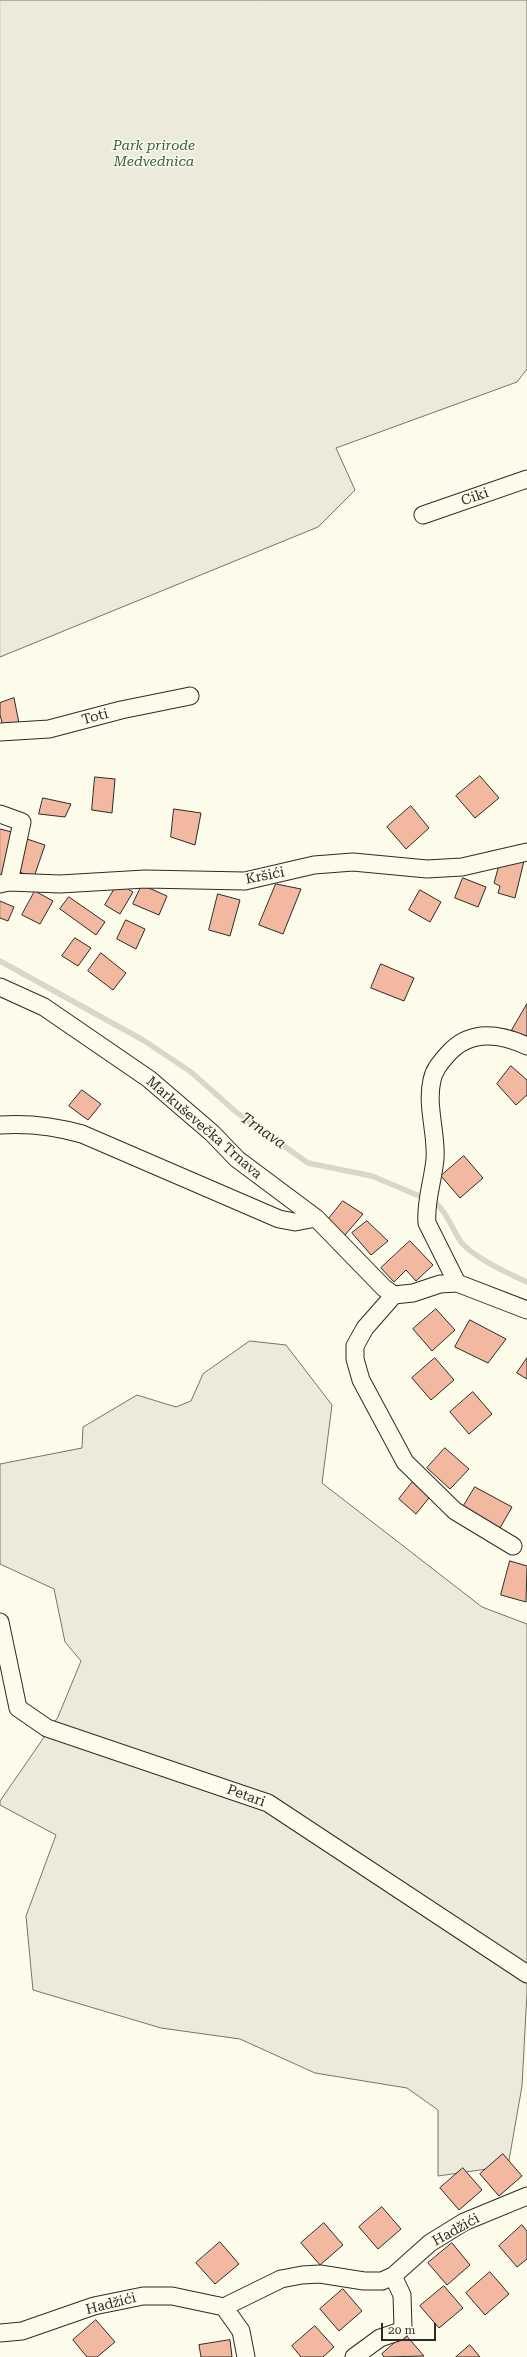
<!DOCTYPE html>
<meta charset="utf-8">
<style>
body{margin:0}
#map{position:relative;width:527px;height:2357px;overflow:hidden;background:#fdfbea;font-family:"Roboto Serif",serif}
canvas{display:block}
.scale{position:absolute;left:381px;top:2323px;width:55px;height:18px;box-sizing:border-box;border:2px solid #2b2b2b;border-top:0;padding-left:5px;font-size:12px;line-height:14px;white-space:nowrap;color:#2b2b2b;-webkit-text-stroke:3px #fdfbea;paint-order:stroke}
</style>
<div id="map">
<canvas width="527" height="2357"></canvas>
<div class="scale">20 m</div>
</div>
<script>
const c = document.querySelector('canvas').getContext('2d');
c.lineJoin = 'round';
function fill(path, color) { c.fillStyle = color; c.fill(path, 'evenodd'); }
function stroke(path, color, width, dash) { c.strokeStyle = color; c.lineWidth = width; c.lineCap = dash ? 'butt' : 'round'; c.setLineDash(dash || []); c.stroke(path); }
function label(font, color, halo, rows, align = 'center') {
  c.font = font + ' "Roboto Serif",serif'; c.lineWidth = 3; c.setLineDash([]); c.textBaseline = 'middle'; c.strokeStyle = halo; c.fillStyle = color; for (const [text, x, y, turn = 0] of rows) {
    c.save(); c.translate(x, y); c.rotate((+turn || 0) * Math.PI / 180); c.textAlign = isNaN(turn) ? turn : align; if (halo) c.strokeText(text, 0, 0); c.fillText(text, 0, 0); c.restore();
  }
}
const green = new Path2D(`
 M 0,0 L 527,0 L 527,369 L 517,382 L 336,448 L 355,490 L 318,527 L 0,657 Z
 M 250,1341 L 286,1345 L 332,1405 L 322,1483 L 482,1607 L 527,1624 L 527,1993 L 522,2086 L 508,2166 L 438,2176 L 438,2110 L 407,2088 L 315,2073 L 240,2039 L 161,2028 L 33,1990 L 26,1916 L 56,1835 L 0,1805 L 0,1801 L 58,1717 L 81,1661 L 65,1642 L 54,1589 L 0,1564 L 0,1464 L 82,1448 L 83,1427 L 137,1395 L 176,1407 L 191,1401 L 203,1374 Z`);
const stream = new Path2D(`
 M 0,961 L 143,1040 L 191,1072 L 236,1112 L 308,1163 L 372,1176 L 436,1203 C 448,1214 452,1229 461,1242 C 473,1257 509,1274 527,1282`);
const building = new Path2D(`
 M 14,698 L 19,723 L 3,726 L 0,715 L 0,703 Z
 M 480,776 L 499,798 L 475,818 L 456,796 Z
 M 95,777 L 115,779 L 112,813 L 92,810 Z
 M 43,798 L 71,804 L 65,817 L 39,814 Z
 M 411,806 L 429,828 L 406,849 L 387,827 Z
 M 174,809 L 201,813 L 195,845 L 171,837 Z
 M 0,829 L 12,832 L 2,876 L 0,876 Z
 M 27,839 L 45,845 L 34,877 L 16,871 Z
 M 524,861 L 515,898 L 498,893 L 500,886 L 494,883 L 499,865 Z
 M 463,878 L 486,887 L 478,907 L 455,898 Z
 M 118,883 L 133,892 L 120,914 L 105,905 Z
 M 276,884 L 301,889 L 283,934 L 259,925 Z
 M 142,885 L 167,896 L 159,915 L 133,904 Z
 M 420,890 L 441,902 L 430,922 L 409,910 Z
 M 35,891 L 53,901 L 40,924 L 22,915 Z
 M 218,894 L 240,900 L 230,936 L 209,930 Z
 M 69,897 L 105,922 L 96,935 L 60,909 Z
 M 0,901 L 14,907 L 8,921 L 0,918 Z
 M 126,920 L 145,929 L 136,949 L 117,939 Z
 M 75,938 L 91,948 L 78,966 L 62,956 Z
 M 101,953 L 126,973 L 113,990 L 88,971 Z
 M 381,964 L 414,978 L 404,1001 L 371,988 Z
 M 527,1004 L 527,1039 L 512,1030 Z
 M 511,1066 L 527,1080 L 527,1095 L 516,1105 L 497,1084 Z
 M 82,1090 L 101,1104 L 88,1120 L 69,1106 Z
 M 464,1156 L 483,1178 L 460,1198 L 441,1176 Z
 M 343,1201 L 363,1214 L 345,1235 L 327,1221 Z
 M 367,1221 L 388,1241 L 371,1255 L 352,1233 Z
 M 410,1241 L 433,1265 L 416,1281 L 406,1270 L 394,1282 L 381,1268 Z
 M 436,1309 L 455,1330 L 432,1351 L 413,1329 Z
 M 470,1320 L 506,1339 L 488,1363 L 455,1347 Z
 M 435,1358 L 454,1380 L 431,1400 L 412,1378 Z
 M 527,1358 L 527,1379 L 517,1373 Z
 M 473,1392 L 492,1414 L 469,1434 L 450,1412 Z
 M 445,1448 L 469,1469 L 450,1489 L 427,1468 Z
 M 415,1479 L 432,1494 L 416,1514 L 399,1499 Z
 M 475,1487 L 512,1507 L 500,1528 L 463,1507 Z
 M 510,1561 L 527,1566 L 526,1602 L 501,1595 Z
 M 503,2154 L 522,2176 L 499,2196 L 480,2174 Z
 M 463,2168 L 482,2190 L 459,2210 L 440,2188 Z
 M 382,2207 L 401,2229 L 378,2249 L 359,2227 Z
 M 324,2223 L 343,2245 L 320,2265 L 301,2243 Z
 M 522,2225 L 527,2231 L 527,2259 L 517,2267 L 499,2246 Z
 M 220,2242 L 239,2264 L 215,2284 L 196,2263 Z
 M 452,2243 L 470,2265 L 447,2285 L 428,2263 Z
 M 490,2272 L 509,2294 L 485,2315 L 466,2293 Z
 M 444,2286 L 463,2308 L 439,2328 L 420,2306 Z
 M 343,2289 L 362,2311 L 339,2331 L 320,2309 Z
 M 96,2320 L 115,2342 L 97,2357 L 87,2357 L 73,2340 Z
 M 315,2326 L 334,2347 L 323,2357 L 301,2357 L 292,2346 Z
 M 405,2334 L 424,2356 L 384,2357 L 382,2354 Z
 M 230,2340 L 232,2357 L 201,2357 L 199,2345 Z
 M 470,2345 L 480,2357 L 456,2357 Z`);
const minor = new Path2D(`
 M 423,515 L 527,479
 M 0,732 L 49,729 L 121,710 L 190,696
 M 0,814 L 22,822 L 9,882
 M 0,884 L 9,882 L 60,884 L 145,879 L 245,881 L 314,865 L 353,862 L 427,869 L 462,867 L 527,852
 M 0,987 L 44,1007 L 149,1079 L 212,1133 L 237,1159 L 316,1218 L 384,1288 L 394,1295 L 413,1293 L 440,1284 L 457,1283 L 527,1310
 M 0,1125 C 28,1123 54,1126 82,1134 L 279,1219 L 295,1222 L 316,1218
 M 457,1283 L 427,1223 C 425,1202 433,1181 435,1159 C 437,1134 426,1106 432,1080 C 434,1070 440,1063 447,1055 C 469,1029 499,1033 527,1046
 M 394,1295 L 365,1328 L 355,1346 L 355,1359 L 361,1380 L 405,1462 L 455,1511 L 513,1546
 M 0,1622 L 18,1708 L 47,1728 L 268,1803 L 527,1974
 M 224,2307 L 241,2331 L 246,2357
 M 0,2333 L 22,2331 L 94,2306 L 143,2296 L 172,2296 L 224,2307 L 281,2279 L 302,2275 L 320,2274 L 364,2281 L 382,2281 L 393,2276 L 430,2243 L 464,2222 L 527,2196
 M 354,2357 L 380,2338 L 398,2332 L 403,2327 L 402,2295 L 393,2276`);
const parkNames = [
 ["Park prirode",154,146],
 ["Medvednica",154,162]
];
const streetNames = [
 ["Ciki",475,497,-19],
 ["Toti",95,717,-15],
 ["Kršići",265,876,-11],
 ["Markuševečka Trnava",204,1128,41],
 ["Petari",246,1796,20],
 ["Hadžići",456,2230,-29],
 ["Hadžići",111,2304,-14]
];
const waterNames = [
 ["Trnava",263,1131,35]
];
fill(green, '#ecebdb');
stroke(green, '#74746e', 1);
stroke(stream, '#d8d7c9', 5.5);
fill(building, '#f2b8a0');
stroke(building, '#2b2b2b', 1);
stroke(minor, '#2b2b2b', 19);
stroke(minor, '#fdfbea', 17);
label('italic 14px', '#34623c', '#fdfbea', parkNames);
label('14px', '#2b2b2b', '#fdfbea', streetNames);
label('italic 15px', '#2b2b2b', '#fdfbea', waterNames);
</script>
